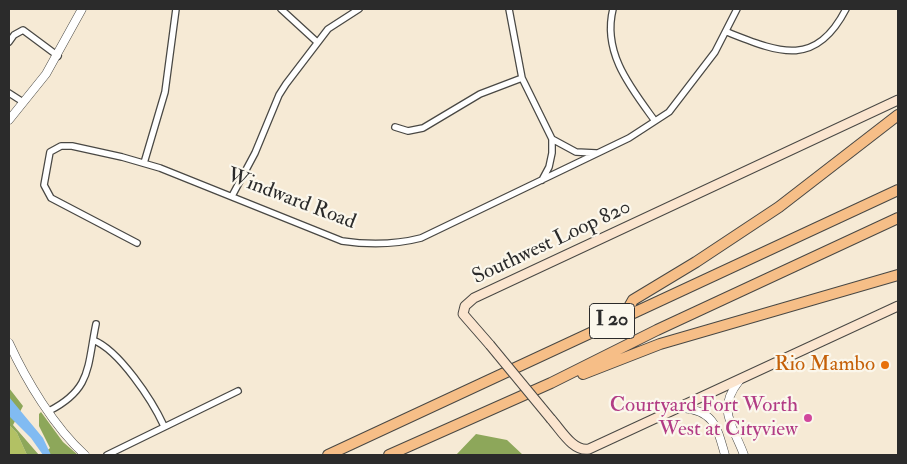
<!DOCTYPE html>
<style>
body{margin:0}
#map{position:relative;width:907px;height:464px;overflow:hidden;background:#f6ead5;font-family:"IM FELL Double Pica",serif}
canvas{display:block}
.frame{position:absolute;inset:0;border:10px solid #2b2b2b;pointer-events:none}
</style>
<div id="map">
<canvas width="907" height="464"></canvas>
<div class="frame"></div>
</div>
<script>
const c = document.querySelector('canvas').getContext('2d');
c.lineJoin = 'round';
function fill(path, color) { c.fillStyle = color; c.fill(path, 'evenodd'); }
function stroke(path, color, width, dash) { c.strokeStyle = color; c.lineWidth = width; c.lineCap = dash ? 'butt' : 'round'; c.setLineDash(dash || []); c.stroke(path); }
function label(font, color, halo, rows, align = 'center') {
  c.font = font + ' "IM FELL Double Pica",serif'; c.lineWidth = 4.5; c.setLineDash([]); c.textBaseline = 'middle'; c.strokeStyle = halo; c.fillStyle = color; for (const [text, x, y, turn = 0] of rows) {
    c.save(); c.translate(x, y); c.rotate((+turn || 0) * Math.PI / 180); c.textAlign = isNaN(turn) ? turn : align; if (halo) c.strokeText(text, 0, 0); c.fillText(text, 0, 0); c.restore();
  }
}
const green = new Path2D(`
 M 9,425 L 17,433 L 27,455 L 9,455 Z`);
const forest = new Path2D(`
 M 9,388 L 23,406 L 13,425 L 39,455 L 27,455 L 17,433 L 9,425 Z
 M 41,412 L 63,442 L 78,455 L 42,455 L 50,448 L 39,426 L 39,414 Z
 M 476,434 L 507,440 L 523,455 L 456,455 Z`);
const water = new Path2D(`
 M 9,397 L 43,438 L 51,455 L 43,455 L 31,438 L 9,416 Z`);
const minor = new Path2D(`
 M 281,9 L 317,42
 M 509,9 L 522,78 L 552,139 L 552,153 L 549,167 L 542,180
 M 613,9 C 602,53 631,88 655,121
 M 727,32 C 778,52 815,69 846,9
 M 9,42 L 14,35 L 23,30 L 58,56
 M 9,93 L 23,102
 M 395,127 L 408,131 L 423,128 L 480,94 L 522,78
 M 552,139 L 576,152 L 596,153
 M 144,163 L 165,92 L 176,9
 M 232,196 L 255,153 L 279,95 L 286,84 L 328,29 L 359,9
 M 137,243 L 51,198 L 44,185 L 50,152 L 61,146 L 72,146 L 122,157 L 160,168 L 342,241 C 369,245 394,245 421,238 L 629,138 L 669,112 L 715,52 L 737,9
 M 93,340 C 119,350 152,400 164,426
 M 49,411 C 92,389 87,367 96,324
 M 107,455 L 238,391`);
const tertiary = new Path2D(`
 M 9,120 L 46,74 L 82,9
 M 9,343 C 26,380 54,427 85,455
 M 739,381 C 716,410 733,425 744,455
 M 681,408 C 714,410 717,427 725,455`);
const secondary = new Path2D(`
 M 490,345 L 463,314 L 465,306 L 474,298 L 898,100
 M 551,419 C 561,430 573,452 589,449 L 898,306`);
const motorway = new Path2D(`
 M 624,316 L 633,300 L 696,262 L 779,207 L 898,115
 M 583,374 L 660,344 L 898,275
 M 328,455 L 898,190
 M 389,455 L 551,383 L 657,330 L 898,218`);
const secondaryBridge = new Path2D(`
 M 490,345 L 551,419`);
const markers = [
 [885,365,5,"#e8710a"],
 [808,418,5,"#d1479c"]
];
const shields = [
 [612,321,45]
];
const shieldNames = [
 ["I 20",612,321]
];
const streetNames = [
 ["Windward Road",291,200,21],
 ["Southwest Loop 820",552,243,-25]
];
const foodNames = [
 ["Rio Mambo",875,365]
];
const hotelNames = [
 ["Courtyard Fort Worth",798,406],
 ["West at Cityview",798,430]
];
fill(green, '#b2c164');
fill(forest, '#8da75a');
fill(water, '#81bbf2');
stroke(minor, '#494844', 8);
stroke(tertiary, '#494844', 9);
stroke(secondary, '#494844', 11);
stroke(motorway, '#494844', 12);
stroke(minor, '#fff', 5.5);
stroke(tertiary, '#fff', 8);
stroke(secondary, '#fbe5cf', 9);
stroke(motorway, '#f6be87', 10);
stroke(secondaryBridge, '#494844', 11, []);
stroke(secondaryBridge, '#fbe5cf', 9);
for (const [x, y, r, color] of markers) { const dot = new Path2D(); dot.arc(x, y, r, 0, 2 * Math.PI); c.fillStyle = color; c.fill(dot); stroke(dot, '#fbf7ec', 2); }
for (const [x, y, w] of shields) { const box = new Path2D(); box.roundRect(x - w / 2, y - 17.5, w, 35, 4); c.fillStyle = '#fbf7ec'; c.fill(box); stroke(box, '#2b2b2b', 1); }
label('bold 20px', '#2b2b2b', null, shieldNames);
label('21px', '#2b2b2b', '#fbf7ec', streetNames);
label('21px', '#c56008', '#fbf7ec', foodNames, 'right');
label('21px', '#b23c85', '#fbf7ec', hotelNames, 'right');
</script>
